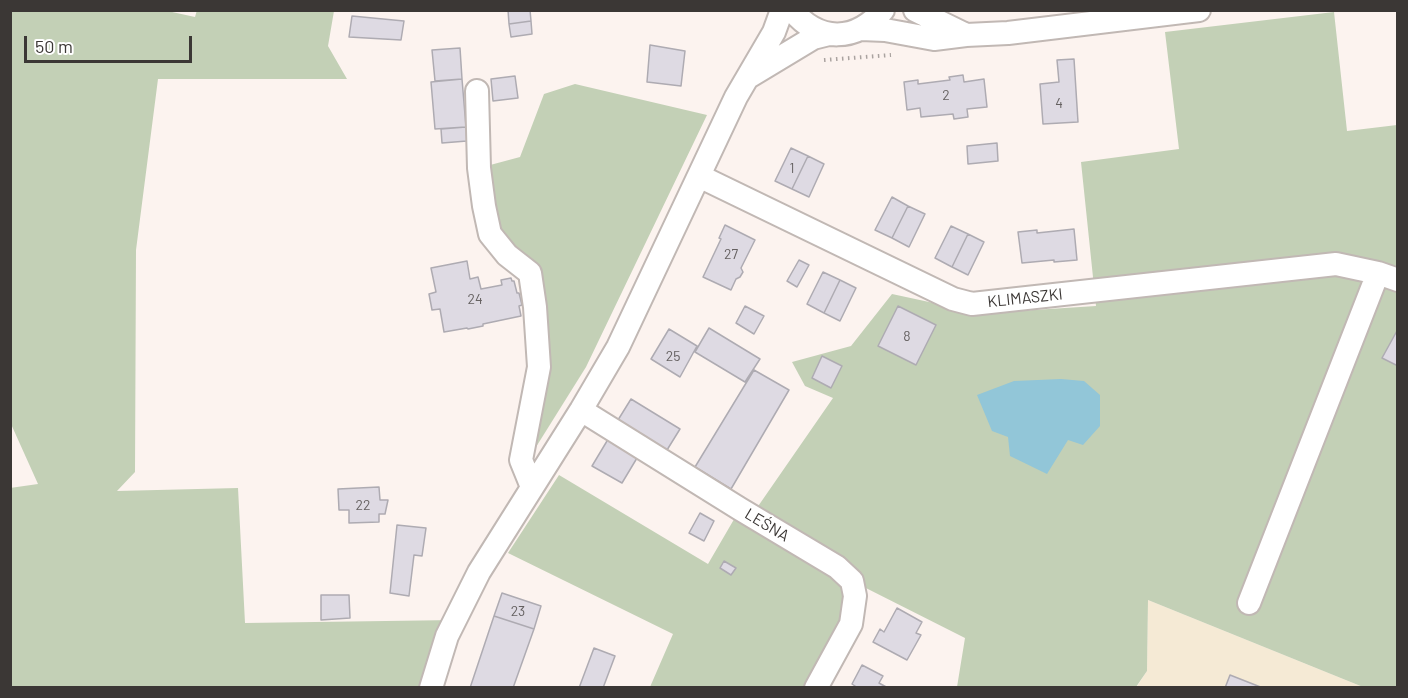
<!DOCTYPE html>
<meta charset="utf-8">
<style>
body{margin:0}
#map{position:relative;width:1408px;height:698px;overflow:hidden;background:#fcf3ef;font-family:Barlow,sans-serif}
canvas{display:block}
.frame{position:absolute;inset:0;border:12px solid #3b3735;pointer-events:none}
.scale{position:absolute;left:24px;top:36px;width:168px;height:27px;box-sizing:border-box;border:3px solid #3b3735;border-top:0;padding-left:8px;font-size:18px;line-height:21px;white-space:nowrap;color:#3b3735;-webkit-text-stroke:4px #fff;paint-order:stroke}
</style>
<div id="map">
<canvas width="1408" height="698"></canvas>
<div class="frame"></div>
<div class="scale">50 m</div>
</div>
<script>
const c = document.querySelector('canvas').getContext('2d');
c.lineJoin = 'round';
function fill(path, color) { c.fillStyle = color; c.fill(path, 'evenodd'); }
function stroke(path, color, width, dash) { c.strokeStyle = color; c.lineWidth = width; c.lineCap = dash ? 'butt' : 'round'; c.setLineDash(dash || []); c.stroke(path); }
function label(font, color, halo, rows, align = 'center') {
  c.font = font + ' Barlow,sans-serif'; c.lineWidth = 4.5; c.setLineDash([]); c.textBaseline = 'middle'; c.strokeStyle = halo; c.fillStyle = color; for (const [text, x, y, turn = 0] of rows) {
    c.save(); c.translate(x, y); c.rotate((+turn || 0) * Math.PI / 180); c.textAlign = isNaN(turn) ? turn : align; if (halo) c.strokeText(text, 0, 0); c.fillText(text, 0, 0); c.restore();
  }
}
const industrial = new Path2D(`
 M 1148,600 L 1363,687 L 1136,688 L 1147,671 Z`);
const green = new Path2D(`
 M 163,10 L 195,17 L 197,10 L 334,11 L 328,46 L 347,79 L 158,79 L 136,250 L 135,472 L 117,491 L 238,488 L 245,623 L 456,620 L 431,687 L 11,687 L 10,488 L 38,484 L 11,424 L 11,11 Z
 M 1334,12 L 1347,131 L 1397,125 L 1397,687 L 1363,687 L 1148,600 L 1147,671 L 1136,687 L 957,687 L 965,638 L 852,581 L 855,596 L 816,687 L 650,687 L 673,634 L 508,553 L 559,475 L 708,564 L 740,509 L 752,515 L 833,398 L 805,386 L 792,362 L 851,346 L 892,294 L 943,305 L 1002,312 L 1096,306 L 1081,162 L 1179,149 L 1165,32 Z
 M 575,84 L 707,115 L 586,367 L 526,463 L 535,307 L 507,255 L 479,168 L 520,157 L 544,94 Z`);
const water = new Path2D(`
 M 1061,379 L 1084,381 L 1100,395 L 1100,426 L 1083,445 L 1068,440 L 1047,474 L 1010,456 L 1008,437 L 992,431 L 977,395 L 1014,381 Z`);
const building = new Path2D(`
 M 508,10 L 530,10 L 531,21 L 509,24 Z
 M 352,16 L 404,21 L 401,40 L 349,37 Z
 M 531,21 L 532,34 L 511,37 L 509,24 Z
 M 650,45 L 685,51 L 681,86 L 647,82 Z
 M 460,48 L 462,79 L 435,81 L 432,50 Z
 M 1074,59 L 1078,122 L 1043,124 L 1040,84 L 1059,82 L 1057,60 Z
 M 963,75 L 964,82 L 984,79 L 987,107 L 967,109 L 968,117 L 954,119 L 953,114 L 921,117 L 920,108 L 907,110 L 904,82 L 918,80 L 918,84 L 950,80 L 949,77 Z
 M 515,76 L 518,98 L 493,101 L 491,79 Z
 M 462,79 L 466,127 L 435,129 L 431,82 Z
 M 466,127 L 467,141 L 442,143 L 441,129 Z
 M 997,143 L 998,161 L 968,164 L 967,146 Z
 M 791,148 L 808,156 L 792,189 L 775,181 Z
 M 808,156 L 824,164 L 809,197 L 792,189 Z
 M 892,197 L 908,206 L 892,238 L 875,230 Z
 M 908,206 L 925,214 L 909,247 L 892,238 Z
 M 725,225 L 755,240 L 741,268 L 743,272 L 740,277 L 736,279 L 731,290 L 703,277 L 721,239 L 719,238 Z
 M 951,226 L 968,234 L 952,267 L 935,258 Z
 M 1074,229 L 1077,260 L 1054,262 L 1054,260 L 1022,263 L 1018,232 L 1037,230 L 1037,233 Z
 M 968,234 L 984,242 L 968,275 L 952,267 Z
 M 799,260 L 809,265 L 797,287 L 787,281 Z
 M 467,261 L 470,279 L 478,277 L 481,289 L 502,285 L 501,280 L 511,278 L 512,281 L 514,281 L 517,293 L 519,293 L 522,305 L 519,306 L 521,316 L 483,324 L 483,326 L 468,329 L 467,328 L 444,332 L 440,309 L 432,310 L 429,294 L 436,292 L 431,268 Z
 M 823,272 L 840,280 L 824,313 L 807,304 Z
 M 840,280 L 856,288 L 840,321 L 824,313 Z
 M 745,306 L 764,316 L 754,334 L 736,323 Z
 M 898,306 L 936,325 L 916,365 L 878,346 Z
 M 709,328 L 760,359 L 745,382 L 695,352 Z
 M 669,329 L 697,346 L 680,377 L 651,359 Z
 M 1398,329 L 1398,366 L 1382,358 Z
 M 822,356 L 842,366 L 831,388 L 812,378 Z
 M 754,370 L 789,390 L 731,489 L 695,467 Z
 M 631,399 L 680,429 L 667,450 L 618,420 Z
 M 610,436 L 640,453 L 622,483 L 592,466 Z
 M 379,487 L 380,500 L 388,500 L 385,514 L 379,514 L 379,522 L 349,523 L 349,510 L 339,510 L 338,489 Z
 M 700,513 L 714,521 L 704,541 L 689,533 Z
 M 397,525 L 426,528 L 422,556 L 414,555 L 409,596 L 390,593 Z
 M 724,561 L 736,568 L 731,575 L 720,568 Z
 M 502,593 L 541,606 L 534,629 L 494,616 Z
 M 321,595 L 349,595 L 350,618 L 321,620 Z
 M 897,608 L 922,622 L 916,633 L 921,635 L 907,660 L 873,642 L 880,629 L 884,632 Z
 M 494,616 L 534,629 L 513,688 L 470,688 Z
 M 594,648 L 615,656 L 603,688 L 579,688 Z
 M 862,665 L 883,676 L 879,683 L 888,688 L 858,688 L 852,684 Z
 M 1230,675 L 1263,688 L 1225,688 Z`);
const path = new Path2D(`
 M 824,60 L 891,55`);
const minor = new Path2D(`
 M 792,10 C 819,43 856,42 883,10
 M 915,10 L 966,35
 M 861,29 L 885,30 L 934,39 L 966,35 L 1008,33 L 1199,10
 M 750,76 L 813,38 L 829,34
 M 477,91 L 479,168 L 484,206 L 490,234 L 507,255 L 530,273 L 535,307 L 539,367 L 521,460 L 532,487
 M 699,176 L 953,299 L 972,304 L 1336,264 L 1378,273 L 1398,280
 M 581,410 L 740,509 L 837,567 L 852,581 L 855,596 L 851,624 L 816,688
 M 1249,603 L 1378,273
 M 431,688 L 447,636 L 479,572 L 581,410 L 618,347 L 736,97 L 774,32 L 782,10`);
const numberNames = [
 ["2",946,95],
 ["4",1059,103],
 ["1",792,168],
 ["27",731,254],
 ["24",475,299],
 ["8",907,336],
 ["25",673,356],
 ["22",363,505],
 ["23",518,611]
];
const streetNames = [
 ["KLIMASZKI",1025,298,-6],
 ["LEŚNA",767,525,31]
];
fill(industrial, '#f5ead5');
fill(green, '#c3d0b6');
fill(water, '#92c6d8');
fill(building, '#dedae3');
stroke(building, '#aeabb2', 1.5);
stroke(minor, '#c1b8b4', 26);
stroke(path, '#aaa3a0', 4, [1.5, 4.5]);
stroke(minor, '#fff', 22);
label('14px', '#646060', null, numberNames);
label('16px', '#3b3735', '#fff', streetNames);
</script>
